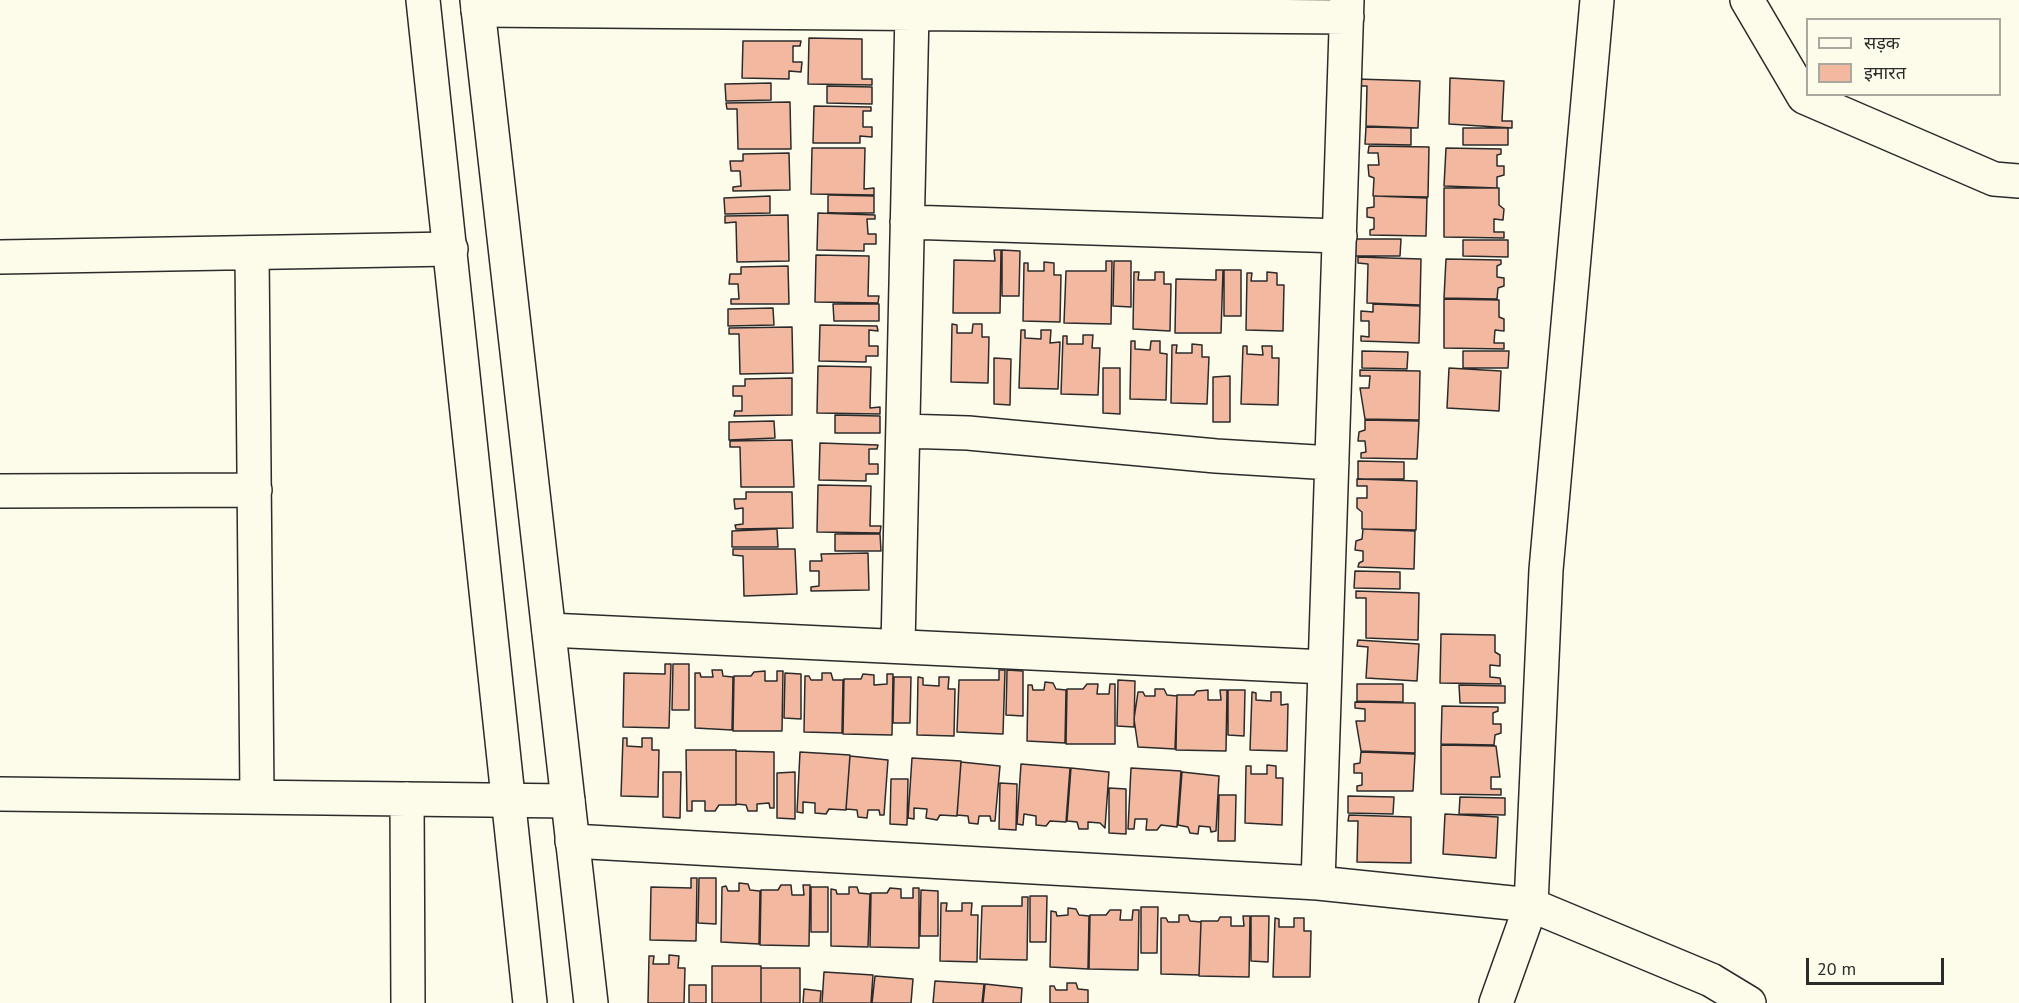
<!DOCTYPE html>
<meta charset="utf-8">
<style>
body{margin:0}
#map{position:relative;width:2019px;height:1003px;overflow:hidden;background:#fdfbea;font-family:"PT Sans","Noto Sans Devanagari",sans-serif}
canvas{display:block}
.legend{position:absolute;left:1806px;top:18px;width:195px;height:78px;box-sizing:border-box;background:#fdfbea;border:2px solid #a9a89e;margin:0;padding:8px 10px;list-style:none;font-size:18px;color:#2b2b2b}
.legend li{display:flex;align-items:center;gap:12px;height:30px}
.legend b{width:30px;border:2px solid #a9a89e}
.scale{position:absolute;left:1806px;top:958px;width:138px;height:27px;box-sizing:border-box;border:3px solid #2b2b2b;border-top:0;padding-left:8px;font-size:18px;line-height:21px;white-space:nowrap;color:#2b2b2b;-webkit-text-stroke:4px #fdfbea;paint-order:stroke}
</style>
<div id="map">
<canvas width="2019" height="1003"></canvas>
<ul class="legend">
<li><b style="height:8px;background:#fdfbea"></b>सड़क</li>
<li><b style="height:16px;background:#f2b8a0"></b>इमारत</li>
</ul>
<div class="scale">20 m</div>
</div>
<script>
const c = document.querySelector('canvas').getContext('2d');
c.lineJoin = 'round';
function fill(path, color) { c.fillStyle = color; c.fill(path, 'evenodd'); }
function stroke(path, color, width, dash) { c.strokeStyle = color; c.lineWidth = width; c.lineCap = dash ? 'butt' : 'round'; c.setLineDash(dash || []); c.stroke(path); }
const building = new Path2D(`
 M 809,38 L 862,39 L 862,79 L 872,79 L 872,85 L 808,84 Z
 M 743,41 L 801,41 L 800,46 L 793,46 L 793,62 L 802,62 L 801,72 L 789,71 L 789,79 L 742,78 Z
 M 1450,78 L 1504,81 L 1502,121 L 1512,121 L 1512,128 L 1449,124 Z
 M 1357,79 L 1420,81 L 1418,128 L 1366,126 L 1367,86 L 1356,86 Z
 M 771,83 L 771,100 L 726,101 L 725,84 Z
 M 827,86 L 872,87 L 872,104 L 827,103 Z
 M 790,102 L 791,149 L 738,149 L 737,109 L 727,109 L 726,103 Z
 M 814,106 L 871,107 L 871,111 L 863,111 L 863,127 L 872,127 L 872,137 L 860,136 L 860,143 L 813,143 Z
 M 1366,127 L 1411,128 L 1411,145 L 1365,144 Z
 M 1463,128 L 1508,128 L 1508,145 L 1463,145 Z
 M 1369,146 L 1429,147 L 1428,197 L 1373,196 L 1374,178 L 1369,176 L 1368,165 L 1379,165 L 1378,153 L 1368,153 Z
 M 812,148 L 865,148 L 864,189 L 874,188 L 874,195 L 811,194 Z
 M 1446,148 L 1501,149 L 1501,154 L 1497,155 L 1497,166 L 1504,166 L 1504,175 L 1497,177 L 1497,188 L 1444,186 Z
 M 789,153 L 790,190 L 733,191 L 733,187 L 741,186 L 740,171 L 731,171 L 730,161 L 743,161 L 743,154 Z
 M 1444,188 L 1499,188 L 1499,205 L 1504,209 L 1503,220 L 1494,219 L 1494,232 L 1504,232 L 1504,238 L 1444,237 Z
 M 828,195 L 874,196 L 874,213 L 828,213 Z
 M 770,196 L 770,213 L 725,214 L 724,198 Z
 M 1374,196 L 1427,198 L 1426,236 L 1370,235 L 1370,230 L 1374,229 L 1374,218 L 1367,217 L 1367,208 L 1374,207 Z
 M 818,213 L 875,215 L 875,219 L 867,219 L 868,234 L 876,234 L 876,244 L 864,244 L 864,251 L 817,250 Z
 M 788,215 L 789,261 L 737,262 L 736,222 L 725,223 L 725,216 Z
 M 1355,239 L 1401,239 L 1400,256 L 1355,256 Z
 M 1463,240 L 1508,240 L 1508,257 L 1463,256 Z
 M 994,250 L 1001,250 L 1000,313 L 953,313 L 954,260 L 995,261 Z
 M 1002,250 L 1020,251 L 1019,296 L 1002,296 Z
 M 816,255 L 869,256 L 868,296 L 879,296 L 878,303 L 815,302 Z
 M 1358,257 L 1421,259 L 1420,305 L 1367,303 L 1368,264 L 1358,263 Z
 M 1446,259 L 1501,260 L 1501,264 L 1497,266 L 1497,277 L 1504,278 L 1504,286 L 1498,288 L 1497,299 L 1444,298 Z
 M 1106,261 L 1112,261 L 1111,324 L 1064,323 L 1066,271 L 1106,271 Z
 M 1114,261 L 1131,261 L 1131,307 L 1113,306 Z
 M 1044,262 L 1054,263 L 1054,275 L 1061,275 L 1060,322 L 1023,321 L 1024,263 L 1028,263 L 1028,271 L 1044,271 Z
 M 788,266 L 789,304 L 731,304 L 731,299 L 739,299 L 738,284 L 729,284 L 730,274 L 741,274 L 741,267 Z
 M 1216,270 L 1223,270 L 1221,333 L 1175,333 L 1176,279 L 1216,280 Z
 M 1224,270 L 1241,270 L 1241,316 L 1224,316 Z
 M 1134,272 L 1139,272 L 1138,280 L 1155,280 L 1155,272 L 1164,272 L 1164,284 L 1171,284 L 1170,331 L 1133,329 Z
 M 1267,272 L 1277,273 L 1277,285 L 1284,285 L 1283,331 L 1246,330 L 1247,273 L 1252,273 L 1251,281 L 1267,281 Z
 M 1444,299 L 1499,300 L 1499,317 L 1504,319 L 1504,331 L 1495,330 L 1494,343 L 1504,343 L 1504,349 L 1444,348 Z
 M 833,304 L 879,304 L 879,321 L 834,321 Z
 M 1373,304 L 1420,306 L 1419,343 L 1361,341 L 1361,336 L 1369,337 L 1369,321 L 1361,321 L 1361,311 L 1373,312 Z
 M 773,308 L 774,325 L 728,326 L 728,309 Z
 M 952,324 L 957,325 L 957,333 L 972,333 L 973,324 L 982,324 L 982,337 L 989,337 L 988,383 L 951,382 Z
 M 820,325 L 877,326 L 878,331 L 869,330 L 869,346 L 878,346 L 878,356 L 866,356 L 866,362 L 819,361 Z
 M 792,327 L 793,373 L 740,374 L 739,334 L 729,334 L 729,328 Z
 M 1021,330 L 1025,330 L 1025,338 L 1041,339 L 1041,330 L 1051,330 L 1050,343 L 1060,342 L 1058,389 L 1019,388 Z
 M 1083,335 L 1093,335 L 1092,348 L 1100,348 L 1098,395 L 1061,394 L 1063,336 L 1067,336 L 1067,344 L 1083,344 Z
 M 1131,341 L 1135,341 L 1135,349 L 1150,350 L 1151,341 L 1160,341 L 1160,353 L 1167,354 L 1166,400 L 1130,399 Z
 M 1192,344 L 1202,345 L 1202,357 L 1209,357 L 1207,404 L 1171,403 L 1172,345 L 1177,345 L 1176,353 L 1192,353 Z
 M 1243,346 L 1247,346 L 1247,354 L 1263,355 L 1262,346 L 1272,346 L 1272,358 L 1279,358 L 1278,405 L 1241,404 Z
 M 1362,351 L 1408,352 L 1407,369 L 1362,368 Z
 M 1463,351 L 1509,351 L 1508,368 L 1463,368 Z
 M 994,358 L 1011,359 L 1010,405 L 994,404 Z
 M 818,366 L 871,367 L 870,408 L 880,407 L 880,414 L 817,413 Z
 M 1103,368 L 1120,368 L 1120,414 L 1103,413 Z
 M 1449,368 L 1501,371 L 1499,411 L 1447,408 Z
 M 1360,370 L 1420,371 L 1419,420 L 1365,419 L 1360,388 L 1369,388 L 1370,376 L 1360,376 Z
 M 1230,376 L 1230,422 L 1213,422 L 1213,377 Z
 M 792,378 L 792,415 L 734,416 L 735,411 L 742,411 L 742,396 L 733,396 L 733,386 L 745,386 L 745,379 Z
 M 835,415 L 880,416 L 880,433 L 835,433 Z
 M 1365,420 L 1419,421 L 1417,459 L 1361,458 L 1361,453 L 1366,452 L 1365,441 L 1358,441 L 1359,432 L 1365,430 Z
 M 774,421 L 775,438 L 729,440 L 729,422 Z
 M 792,440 L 794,487 L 741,487 L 740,447 L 730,447 L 730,441 Z
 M 820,443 L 878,445 L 877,449 L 869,449 L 869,464 L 878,464 L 878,474 L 866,474 L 866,481 L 819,480 Z
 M 1358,461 L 1404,462 L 1404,479 L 1358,479 Z
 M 1357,479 L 1417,481 L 1416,530 L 1362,529 L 1362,512 L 1357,508 L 1357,498 L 1367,498 L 1367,486 L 1357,486 Z
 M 818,485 L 871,486 L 870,526 L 881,526 L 880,533 L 817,532 Z
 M 746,492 L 792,492 L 793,528 L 736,529 L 735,525 L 743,524 L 743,508 L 735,509 L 734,499 L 746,499 Z
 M 777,529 L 778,547 L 732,547 L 732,531 Z
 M 1363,529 L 1415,531 L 1414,569 L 1358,567 L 1359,563 L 1363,561 L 1363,551 L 1355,550 L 1356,541 L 1362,539 Z
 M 835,534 L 880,534 L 881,551 L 835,551 Z
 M 733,549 L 795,549 L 797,594 L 744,596 L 743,556 L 733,555 Z
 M 868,553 L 869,590 L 811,591 L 811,587 L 819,586 L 819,571 L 810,571 L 810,561 L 822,561 L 821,554 Z
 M 1355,571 L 1400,572 L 1400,589 L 1354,588 Z
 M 1356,591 L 1419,593 L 1418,640 L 1366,638 L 1366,598 L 1356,598 Z
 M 1441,634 L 1495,635 L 1495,652 L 1500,655 L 1500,666 L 1490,665 L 1490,677 L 1500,678 L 1501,684 L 1440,683 Z
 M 1358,640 L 1419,644 L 1417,681 L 1366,678 L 1368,647 L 1357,646 Z
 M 665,664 L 671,664 L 669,728 L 623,727 L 624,673 L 665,674 Z
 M 673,664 L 689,664 L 689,710 L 672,710 Z
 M 712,670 L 722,670 L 723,676 L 733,677 L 732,730 L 695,728 L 695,673 L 700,673 L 701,677 L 713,677 Z
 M 999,670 L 1005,670 L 1003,734 L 957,732 L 959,680 L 999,680 Z
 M 1007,670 L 1023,671 L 1023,716 L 1006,715 Z
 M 765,671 L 765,681 L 777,681 L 777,671 L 783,671 L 782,731 L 733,731 L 734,676 L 751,676 L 754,672 Z
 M 785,673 L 801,674 L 801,719 L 784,718 Z
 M 822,673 L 831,673 L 833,680 L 843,680 L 842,733 L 804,732 L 805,676 L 809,676 L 811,680 L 822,680 Z
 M 863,674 L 874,675 L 874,685 L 887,684 L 887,674 L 893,674 L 892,735 L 843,734 L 844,679 L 861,679 Z
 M 894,677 L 911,677 L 910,723 L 893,723 Z
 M 918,677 L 923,678 L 923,685 L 939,686 L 939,677 L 949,677 L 948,689 L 955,689 L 954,736 L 917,735 Z
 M 1118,680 L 1135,681 L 1134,727 L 1117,726 Z
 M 1045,682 L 1053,683 L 1056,689 L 1066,690 L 1065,743 L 1027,741 L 1028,685 L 1032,685 L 1033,690 L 1044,690 Z
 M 1087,684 L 1098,684 L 1097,694 L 1109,694 L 1110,684 L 1115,684 L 1115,744 L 1066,744 L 1067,689 L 1083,689 Z
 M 1357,684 L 1403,684 L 1403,702 L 1357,701 Z
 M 1459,685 L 1505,686 L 1505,703 L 1460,703 Z
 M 1155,689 L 1164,689 L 1167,695 L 1177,696 L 1175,749 L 1138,747 L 1134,719 L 1138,692 L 1143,692 L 1145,696 L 1155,696 Z
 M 1208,690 L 1208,700 L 1221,700 L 1220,690 L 1227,690 L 1226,751 L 1176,750 L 1177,695 L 1194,695 L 1197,691 Z
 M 1228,690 L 1245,690 L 1244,736 L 1228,735 Z
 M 1252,692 L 1256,693 L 1256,700 L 1271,701 L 1271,692 L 1281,692 L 1281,705 L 1288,704 L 1287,751 L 1250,750 Z
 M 1355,702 L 1415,703 L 1415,753 L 1361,751 L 1356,721 L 1365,721 L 1365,709 L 1355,708 Z
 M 1442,706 L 1498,707 L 1498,711 L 1493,713 L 1493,724 L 1501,724 L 1501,733 L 1495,735 L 1494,745 L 1441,744 Z
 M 623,738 L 627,738 L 627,746 L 642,747 L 642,738 L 652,738 L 652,750 L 659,750 L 658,797 L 621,796 Z
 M 1441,745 L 1496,746 L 1500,777 L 1491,777 L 1491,789 L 1501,789 L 1501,795 L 1441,794 Z
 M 686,750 L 736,750 L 736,805 L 719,805 L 715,811 L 705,811 L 705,801 L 692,801 L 692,811 L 687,811 Z
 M 736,751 L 774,752 L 774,808 L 770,808 L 769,803 L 757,804 L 757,811 L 748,811 L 746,805 L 736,804 Z
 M 800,752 L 850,755 L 846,810 L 829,809 L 826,814 L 815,813 L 815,803 L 803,802 L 803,813 L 797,812 Z
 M 1361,752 L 1415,754 L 1413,791 L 1357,791 L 1357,786 L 1362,785 L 1362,773 L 1354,773 L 1354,764 L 1360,763 Z
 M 850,756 L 888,760 L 884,815 L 880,815 L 879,810 L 868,810 L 867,818 L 858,817 L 857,810 L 846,809 Z
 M 912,758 L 961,761 L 957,816 L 940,815 L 937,820 L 926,818 L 927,809 L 914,808 L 914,819 L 908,818 Z
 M 961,762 L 1000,766 L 995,821 L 991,821 L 990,816 L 979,816 L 978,824 L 969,823 L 968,816 L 957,815 Z
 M 1021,764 L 1070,768 L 1066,822 L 1050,821 L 1046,826 L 1036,825 L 1036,816 L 1024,814 L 1023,825 L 1017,824 Z
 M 1267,765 L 1276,766 L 1276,778 L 1283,778 L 1282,825 L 1245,823 L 1246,766 L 1251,766 L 1251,774 L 1267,774 Z
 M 1071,768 L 1109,772 L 1105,828 L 1100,823 L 1088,822 L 1088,829 L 1079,829 L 1077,822 L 1067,821 Z
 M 1131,768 L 1181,771 L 1177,827 L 1161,825 L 1157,830 L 1146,830 L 1147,819 L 1135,819 L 1134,829 L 1128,829 Z
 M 663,772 L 681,772 L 680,818 L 663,817 Z
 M 795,772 L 795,819 L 777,818 L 777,773 Z
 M 1182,772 L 1219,776 L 1216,831 L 1211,832 L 1210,827 L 1199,826 L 1198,834 L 1190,833 L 1188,827 L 1178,825 Z
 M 891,779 L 908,779 L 907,825 L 890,824 Z
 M 1000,783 L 1017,784 L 1016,830 L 999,829 Z
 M 1109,788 L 1126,789 L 1126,834 L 1109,833 Z
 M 1219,795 L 1236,795 L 1235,841 L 1218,841 Z
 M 1348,796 L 1394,797 L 1393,814 L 1348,813 Z
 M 1460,797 L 1505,798 L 1505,815 L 1459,814 Z
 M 1445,814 L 1498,817 L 1496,858 L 1443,854 Z
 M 1349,815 L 1411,817 L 1411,863 L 1357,862 L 1358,821 L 1348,821 Z
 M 691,878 L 697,878 L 696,941 L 650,940 L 651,887 L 691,888 Z
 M 699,878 L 716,878 L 716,924 L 698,923 Z
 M 739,883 L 748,884 L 750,890 L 760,891 L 759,944 L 721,942 L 722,887 L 726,886 L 728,891 L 739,891 Z
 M 781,885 L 791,885 L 792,895 L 804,895 L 803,885 L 810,885 L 809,946 L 760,945 L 761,890 L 778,890 Z
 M 811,887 L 828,887 L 828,932 L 811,932 Z
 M 849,887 L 857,887 L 859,893 L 870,894 L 868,947 L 831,946 L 831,889 L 836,890 L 837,894 L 849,894 Z
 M 890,888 L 901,889 L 901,898 L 913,898 L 913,888 L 919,888 L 919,948 L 870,947 L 871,893 L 887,893 Z
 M 921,890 L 938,891 L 938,936 L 920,936 Z
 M 1030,896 L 1047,896 L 1046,942 L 1030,942 Z
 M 1022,897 L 1028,897 L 1027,960 L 980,959 L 982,906 L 1022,906 Z
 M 941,903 L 947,903 L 946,911 L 962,911 L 962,903 L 972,903 L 971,915 L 978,915 L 977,962 L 940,961 Z
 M 1141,907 L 1158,907 L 1157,953 L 1141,953 Z
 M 1068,908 L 1076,909 L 1079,915 L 1089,916 L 1088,969 L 1050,967 L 1051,911 L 1056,912 L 1057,916 L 1068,915 Z
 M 1110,910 L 1121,910 L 1120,920 L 1132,920 L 1133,910 L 1139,910 L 1138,970 L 1089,969 L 1090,915 L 1106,915 Z
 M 1179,915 L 1188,915 L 1190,921 L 1201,922 L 1199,975 L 1161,974 L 1161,918 L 1166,918 L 1168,922 L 1179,922 Z
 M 1243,916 L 1250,916 L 1249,977 L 1199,976 L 1201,921 L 1218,921 L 1220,917 L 1231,917 L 1231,926 L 1244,926 Z
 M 1251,916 L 1269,916 L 1268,962 L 1251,961 Z
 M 1275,918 L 1279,919 L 1279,927 L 1294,927 L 1294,918 L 1304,918 L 1304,931 L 1311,931 L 1310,977 L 1273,977 Z
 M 669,955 L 679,956 L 678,968 L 685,968 L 684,1003 L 648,1003 L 649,956 L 654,956 L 653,964 L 669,964 Z
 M 712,966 L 761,966 L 761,1003 L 712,1003 Z
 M 761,968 L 800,968 L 800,1003 L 761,1003 Z
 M 824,972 L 873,975 L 871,1003 L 822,1003 Z
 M 875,976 L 913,979 L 911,1003 L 872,1003 Z
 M 935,981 L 984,984 L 982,1003 L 933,1003 Z
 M 1067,983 L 1076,983 L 1078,989 L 1088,990 L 1088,1003 L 1050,1003 L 1050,986 L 1054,986 L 1056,990 L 1067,990 Z
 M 985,984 L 1022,988 L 1021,1003 L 983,1003 Z
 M 689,985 L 706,985 L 706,1003 L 689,1003 Z
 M 804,989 L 821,991 L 820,1003 L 803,1003 Z`);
const street = new Path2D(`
 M 1747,0 L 1804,97 L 1994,179 L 2019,181
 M 478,10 L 1347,17
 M 907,222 L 1340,236
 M 252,253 L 257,797
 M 0,257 L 451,249
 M 903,431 L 968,433 L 1216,456 L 1332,463
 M 0,491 L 255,490
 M 549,630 L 1325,667
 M 898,646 L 912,12
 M 0,794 L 568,801
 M 407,799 L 408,1003
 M 572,841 L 1318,883 L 1531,905 L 1711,980 L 1749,1003
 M 1318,883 L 1347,0
 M 1496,1003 L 1531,905 L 1546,570 L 1597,0`);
const secondary = new Path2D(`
 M 423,0 L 530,1003
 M 477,0 L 591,1003`);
fill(building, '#f2b8a0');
stroke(building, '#2b2b2b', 1.5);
stroke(street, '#2b2b2b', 36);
stroke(secondary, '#2b2b2b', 36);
stroke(street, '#fdfbea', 33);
stroke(secondary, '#fdfbea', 33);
</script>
